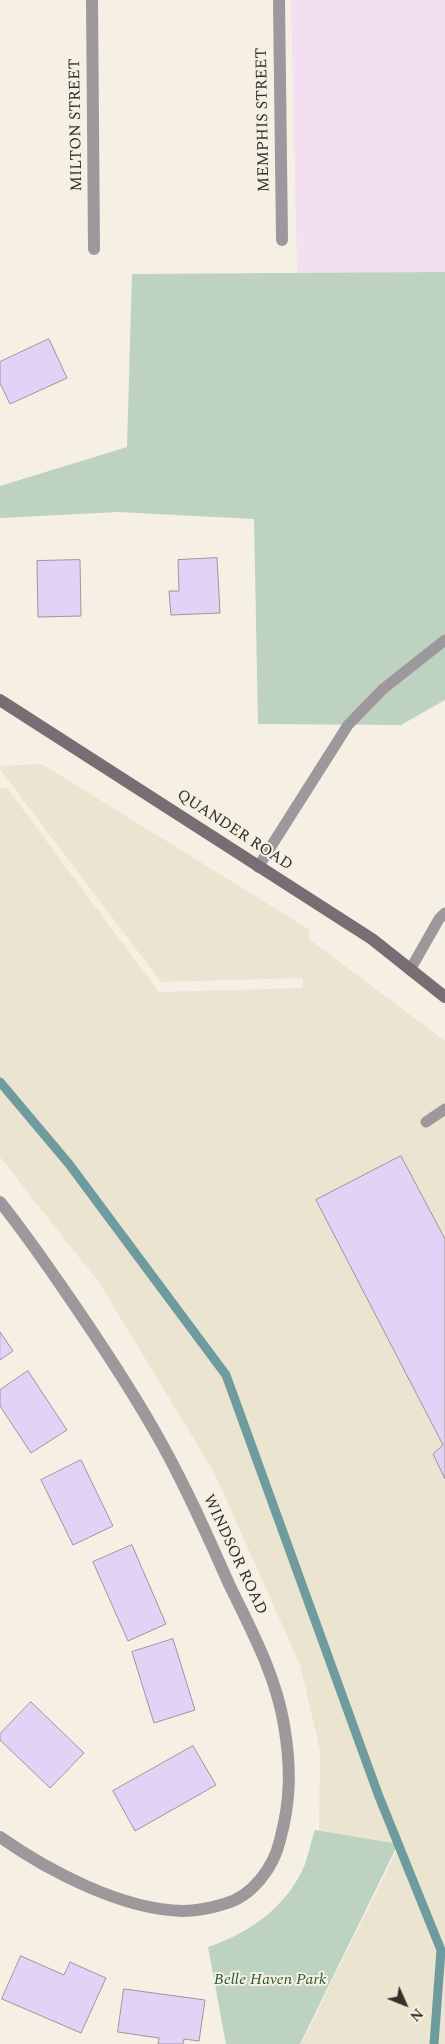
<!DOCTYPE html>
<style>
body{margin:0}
#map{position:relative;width:445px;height:2044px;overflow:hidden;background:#f5f0e3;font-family:Spectral,serif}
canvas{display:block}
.north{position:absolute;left:380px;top:1979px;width:50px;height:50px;-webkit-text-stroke:4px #f5f0e3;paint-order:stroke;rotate:134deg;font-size:14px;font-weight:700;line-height:20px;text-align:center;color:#32302b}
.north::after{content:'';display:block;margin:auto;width:18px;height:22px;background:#32302b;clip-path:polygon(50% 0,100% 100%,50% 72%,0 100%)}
</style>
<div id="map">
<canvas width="445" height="2044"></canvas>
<div class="north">N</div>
</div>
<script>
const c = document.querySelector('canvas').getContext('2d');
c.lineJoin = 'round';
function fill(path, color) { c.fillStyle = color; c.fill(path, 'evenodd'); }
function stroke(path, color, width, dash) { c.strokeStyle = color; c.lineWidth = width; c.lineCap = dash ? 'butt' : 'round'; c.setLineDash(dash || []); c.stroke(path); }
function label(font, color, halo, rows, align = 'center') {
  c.font = font + ' Spectral,serif'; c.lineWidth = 4; c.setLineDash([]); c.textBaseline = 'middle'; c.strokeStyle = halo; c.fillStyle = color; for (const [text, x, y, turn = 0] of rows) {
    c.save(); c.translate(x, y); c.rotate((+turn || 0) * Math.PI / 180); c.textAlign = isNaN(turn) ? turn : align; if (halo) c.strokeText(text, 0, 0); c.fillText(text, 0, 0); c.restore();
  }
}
const built = new Path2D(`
 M 42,764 L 310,930 L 309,939 L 445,1041 L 445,2044 L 301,2044 L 399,1846 L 319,1837 L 320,1750 L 300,1665 L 214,1472 L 100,1284 L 0,1157 L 0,788 L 7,788 L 159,992 L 303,988 L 303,978 L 161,982 L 0,769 L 0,766 Z`);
const industrial = new Path2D(`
 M 291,0 L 445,0 L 445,272 L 297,274 Z`);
const green = new Path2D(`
 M 445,272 L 445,700 L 401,725 L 258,724 L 254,519 L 118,512 L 0,518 L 0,486 L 127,447 L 132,274 Z
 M 315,1830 L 398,1844 L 300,2044 L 226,2044 L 208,1947 C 250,1933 288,1906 305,1864 C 309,1853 311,1841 315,1830 Z`);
const stream = new Path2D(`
 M 0,1082 L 69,1164 L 226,1375 L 378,1794 L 441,1950 L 434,2044`);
const building = new Path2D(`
 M 49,339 L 67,378 L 10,404 L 0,383 L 0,362 Z
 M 217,558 L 220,613 L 171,615 L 169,591 L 179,591 L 178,560 Z
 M 80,560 L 81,616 L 38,617 L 37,561 Z
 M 401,1156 L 445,1239 L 445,1479 L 433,1454 L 443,1445 L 316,1200 Z
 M 0,1332 L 13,1351 L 0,1360 Z
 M 28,1371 L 67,1430 L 31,1453 L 0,1406 L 0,1390 Z
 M 81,1460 L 113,1526 L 73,1545 L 41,1480 Z
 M 132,1545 L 166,1624 L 128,1641 L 93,1562 Z
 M 173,1639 L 195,1710 L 154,1723 L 132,1652 Z
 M 31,1702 L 84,1753 L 50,1788 L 0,1740 L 0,1734 Z
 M 193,1746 L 216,1785 L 135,1831 L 113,1791 Z
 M 21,1956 L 64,1975 L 70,1962 L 106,1978 L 81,2033 L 2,1999 Z
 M 124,1989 L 205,2000 L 199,2041 L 184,2039 L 183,2044 L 158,2044 L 159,2038 L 118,2032 Z`);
const lane = new Path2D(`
 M 258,867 L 348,725 L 383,689 L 445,640
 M 410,970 L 439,919 L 445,913
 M 426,1122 L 445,1109`);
const street = new Path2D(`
 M 92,0 L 94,249
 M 279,0 L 282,240
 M 0,1202 C 22,1229 42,1258 62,1287 C 98,1339 133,1391 163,1446 C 188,1491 208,1537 229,1584 C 251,1630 276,1675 284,1725 C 291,1766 291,1800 280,1840 C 274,1867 252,1897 224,1904 C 211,1908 197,1911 183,1911 C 123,1910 48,1871 0,1837`);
const secondary = new Path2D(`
 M 0,700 L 372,939 L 445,997`);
const streetNames = [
 ["MEMPHIS STREET",264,120,-91],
 ["MILTON STREET",77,125,-91],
 ["QUANDER ROAD",234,831,33],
 ["WINDSOR ROAD",234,1555,65]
];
const parkNames = [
 ["Belle Haven Park",270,1981]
];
fill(built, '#ebe4d1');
fill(industrial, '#f2e0f1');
fill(green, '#bdd2c0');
stroke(stream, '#6d9b9e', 9);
fill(building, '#e2d3f6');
stroke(building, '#9a95a1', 1);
stroke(lane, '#9d989b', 11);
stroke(street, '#9d989b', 12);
stroke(secondary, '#766e73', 12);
label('16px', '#32302b', '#f5f0e3', streetNames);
label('italic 16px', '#2b5933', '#f5f0e3', parkNames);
</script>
